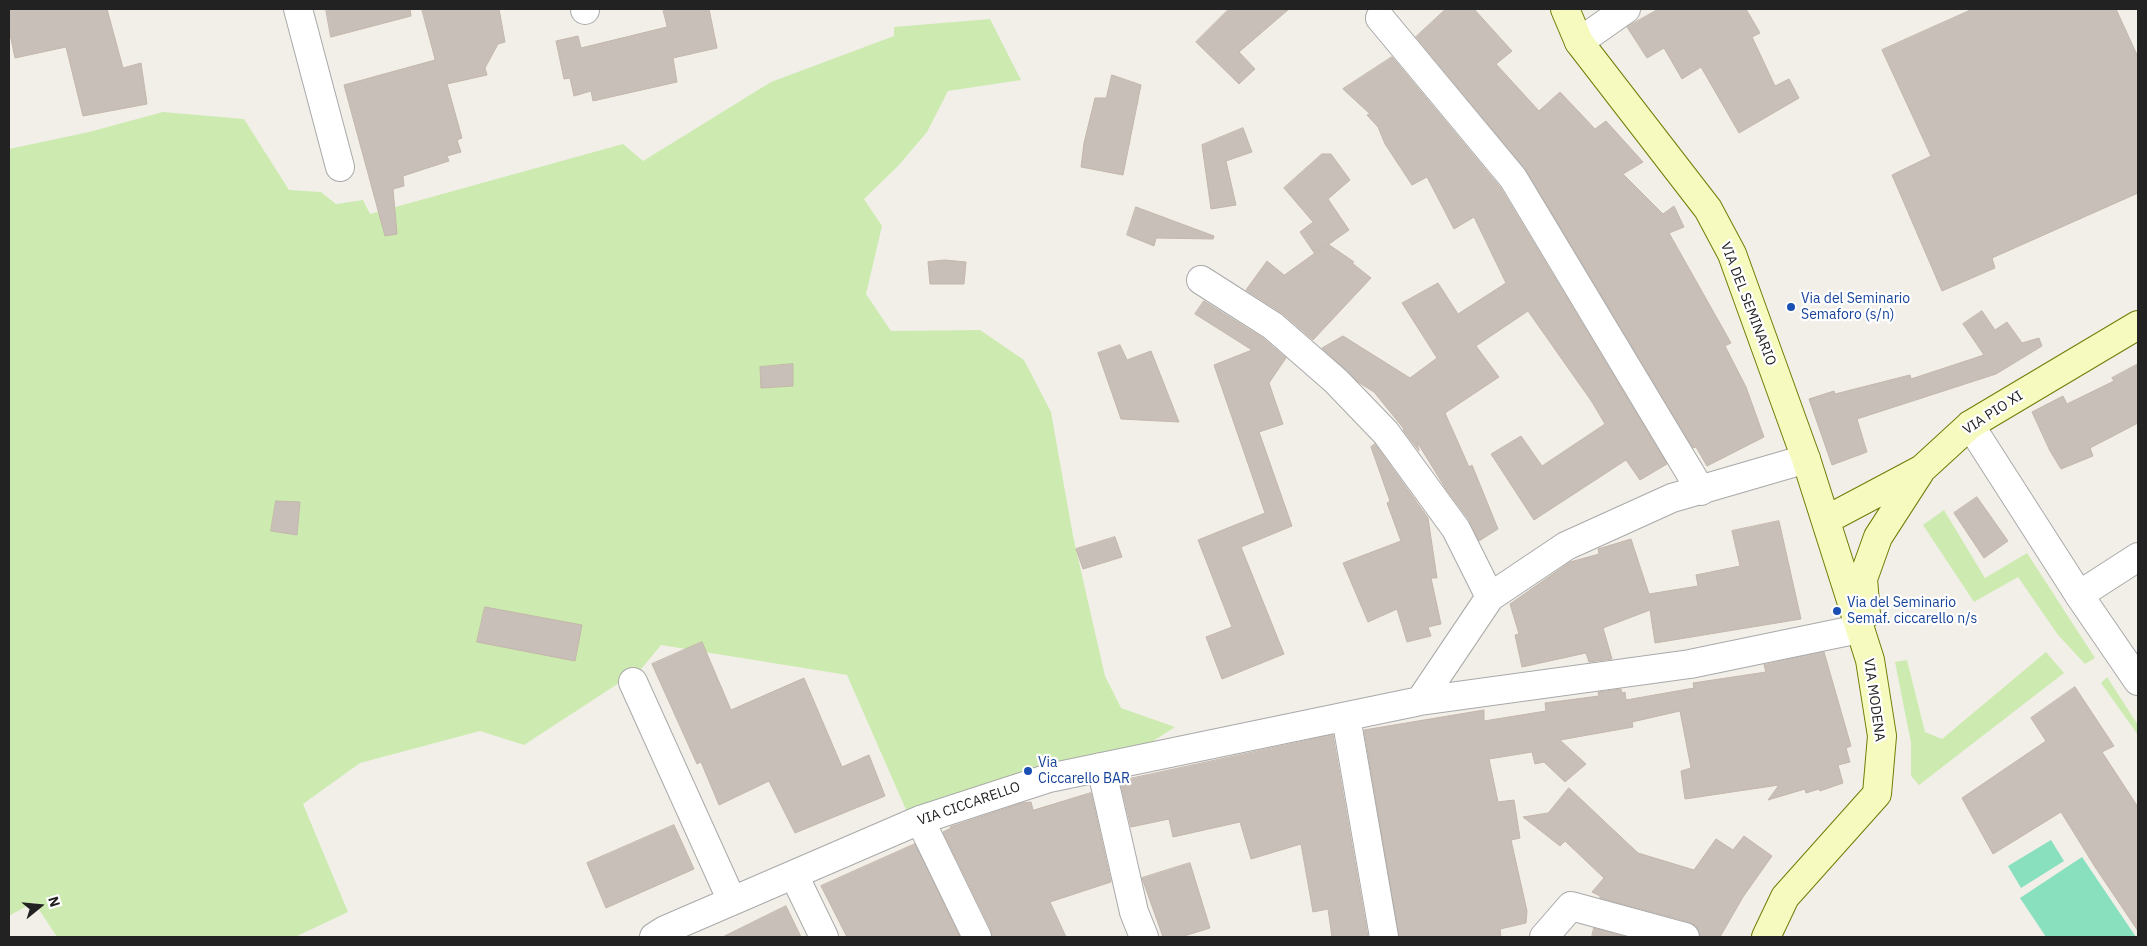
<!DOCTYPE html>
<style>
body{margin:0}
#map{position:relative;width:2147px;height:946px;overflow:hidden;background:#f2efe9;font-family:"IBM Plex Sans",sans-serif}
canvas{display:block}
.frame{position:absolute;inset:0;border:10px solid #222;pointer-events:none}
.north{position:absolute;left:15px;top:881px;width:50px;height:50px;-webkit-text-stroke:4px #fff;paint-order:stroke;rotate:73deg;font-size:14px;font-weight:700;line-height:20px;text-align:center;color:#222}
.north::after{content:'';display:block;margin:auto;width:18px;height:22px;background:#222;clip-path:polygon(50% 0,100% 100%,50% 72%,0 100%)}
</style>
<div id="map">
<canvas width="2147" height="946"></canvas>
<div class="frame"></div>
<div class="north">N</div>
</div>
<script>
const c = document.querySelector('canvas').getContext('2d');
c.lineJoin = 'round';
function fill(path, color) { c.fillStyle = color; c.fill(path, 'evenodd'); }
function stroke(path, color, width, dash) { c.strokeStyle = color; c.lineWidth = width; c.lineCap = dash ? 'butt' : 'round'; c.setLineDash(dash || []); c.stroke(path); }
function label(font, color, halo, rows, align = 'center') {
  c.font = font + ' "IBM Plex Sans",sans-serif'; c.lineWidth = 4.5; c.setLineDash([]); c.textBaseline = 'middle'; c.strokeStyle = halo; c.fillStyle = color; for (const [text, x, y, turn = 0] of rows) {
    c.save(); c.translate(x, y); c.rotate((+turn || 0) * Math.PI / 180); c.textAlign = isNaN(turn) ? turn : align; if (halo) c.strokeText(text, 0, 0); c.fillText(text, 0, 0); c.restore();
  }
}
const grass = new Path2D(`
 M 990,19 L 1021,80 L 948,91 L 927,132 L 899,165 L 864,199 L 882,226 L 866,294 L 891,331 L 980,330 L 1024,360 L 1051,412 L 1073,536 L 1105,676 L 1121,708 L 1175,727 L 1150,743 L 907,812 L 847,675 L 661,645 L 642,668 L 524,745 L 480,731 L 360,763 L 303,804 L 348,912 L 295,937 L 57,937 L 34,902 L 9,916 L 9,149 L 89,132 L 163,112 L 244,119 L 289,190 L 321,192 L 336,204 L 363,200 L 370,214 L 623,144 L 643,161 L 771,82 L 894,36 L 894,27 Z
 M 1944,510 L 1985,578 L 2027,553 L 2095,658 L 2085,664 L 2058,635 L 2018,577 L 1974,602 L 1923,525 Z
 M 2046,652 L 2064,673 L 1919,785 L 1911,776 L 1911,743 L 1895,662 L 1907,660 L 1925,732 L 1942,739 Z
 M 2107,677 L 2138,725 L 2138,735 L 2101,683 Z`);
const pitch = new Path2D(`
 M 2051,840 L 2064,861 L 2021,888 L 2008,866 Z
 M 2082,857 L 2136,937 L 2046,937 L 2020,898 Z`);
const building = new Path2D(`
 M 9,9 L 107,9 L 123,68 L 141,63 L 147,104 L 83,116 L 66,47 L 15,58 L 9,29 Z
 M 326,9 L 410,9 L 411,16 L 331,37 Z
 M 422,9 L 499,9 L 505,42 L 498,44 L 485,68 L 487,75 L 447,84 L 462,138 L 457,140 L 461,152 L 447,156 L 449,161 L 403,176 L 404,186 L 393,189 L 397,234 L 385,236 L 344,85 L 435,60 Z
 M 663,9 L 709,9 L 717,48 L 673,58 L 677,82 L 593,101 L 591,91 L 574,96 L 570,78 L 564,79 L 556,41 L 578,36 L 581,48 L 667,27 Z
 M 1229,9 L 1289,9 L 1239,52 L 1255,69 L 1239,84 L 1196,42 Z
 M 1446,9 L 1474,9 L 1512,51 L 1496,64 L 1539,111 L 1560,92 L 1595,129 L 1606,121 L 1643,162 L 1623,174 L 1663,214 L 1674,206 L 1684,227 L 1669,233 L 1731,343 L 1725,346 L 1746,387 L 1764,437 L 1707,466 L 1696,447 L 1693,448 L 1526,170 L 1416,37 Z
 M 1659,9 L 1746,9 L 1760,33 L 1752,37 L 1775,86 L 1789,79 L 1799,98 L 1739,133 L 1701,67 L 1682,79 L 1664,48 L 1647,58 L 1627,27 Z
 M 1973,9 L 2116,9 L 2138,57 L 2138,193 L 1992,258 L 1995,268 L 1942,291 L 1892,175 L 1931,156 L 1882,50 Z
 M 1392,57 L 1500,187 L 1667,464 L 1640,480 L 1626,460 L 1534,520 L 1491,454 L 1521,436 L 1542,466 L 1605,424 L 1592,402 L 1528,311 L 1476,346 L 1499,377 L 1445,413 L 1469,467 L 1472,465 L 1498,529 L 1479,541 L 1469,520 L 1446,489 L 1417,442 L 1419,451 L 1403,430 L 1404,429 L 1374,392 L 1358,382 L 1322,348 L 1343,336 L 1410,378 L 1437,358 L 1402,303 L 1438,283 L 1458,314 L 1506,283 L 1474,217 L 1454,229 L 1427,177 L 1412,185 L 1385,144 L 1378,127 L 1367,115 L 1370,114 L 1343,89 Z
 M 1112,75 L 1141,85 L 1123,175 L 1081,167 L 1084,143 L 1095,98 L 1106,98 Z
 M 1243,128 L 1252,152 L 1226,161 L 1236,205 L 1211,209 L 1202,145 Z
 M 1322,154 L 1331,154 L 1350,180 L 1328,199 L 1349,230 L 1315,254 L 1300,232 L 1313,222 L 1284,188 Z
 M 1136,207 L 1214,236 L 1213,239 L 1156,238 L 1154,246 L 1127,235 Z
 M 1328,244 L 1354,262 L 1352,263 L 1371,278 L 1313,340 L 1282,313 L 1246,290 L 1267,261 L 1284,275 Z
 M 945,260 L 966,262 L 964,284 L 930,284 L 928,262 Z
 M 1204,301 L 1264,339 L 1286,358 L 1269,383 L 1283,424 L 1259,432 L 1292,526 L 1241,547 L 1284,654 L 1222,679 L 1206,637 L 1232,627 L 1198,540 L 1265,513 L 1214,365 L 1252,350 L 1195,314 Z
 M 1982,311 L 1995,330 L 2007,322 L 2022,343 L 2039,338 L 2042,346 L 1996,374 L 1857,419 L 1867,452 L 1832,465 L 1809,399 L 1834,391 L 1835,394 L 1910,375 L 1911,379 L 1984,355 L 1963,324 Z
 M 1120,345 L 1127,360 L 1151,351 L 1179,422 L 1121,419 L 1098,353 Z
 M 793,364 L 793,386 L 761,388 L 760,367 Z
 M 2138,364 L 2138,423 L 2090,448 L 2093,456 L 2061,469 L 2050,451 L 2032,412 L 2063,396 L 2067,404 L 2114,381 L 2112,378 Z
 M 1375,444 L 1428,518 L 1437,578 L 1431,578 L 1441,624 L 1428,627 L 1431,636 L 1407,642 L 1397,609 L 1368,622 L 1343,563 L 1401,541 L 1387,503 L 1390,501 L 1371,447 Z
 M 1977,497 L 2008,541 L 1984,558 L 1954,513 Z
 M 276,501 L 300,502 L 297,535 L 271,531 Z
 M 1779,521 L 1801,619 L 1655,643 L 1650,610 L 1603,628 L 1612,659 L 1589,662 L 1586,653 L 1522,667 L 1515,635 L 1519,634 L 1510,604 L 1570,562 L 1599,554 L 1598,549 L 1631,539 L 1649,594 L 1698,586 L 1696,575 L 1740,566 L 1732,531 Z
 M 1115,537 L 1122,557 L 1083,569 L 1076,549 Z
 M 485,607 L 582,625 L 575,661 L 477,642 Z
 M 702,642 L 731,710 L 804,678 L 842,767 L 869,755 L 885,796 L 795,833 L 769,781 L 719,805 L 701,762 L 697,764 L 652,664 Z
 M 1824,652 L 1851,746 L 1846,748 L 1850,762 L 1838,765 L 1843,783 L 1820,791 L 1819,789 L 1806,793 L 1805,789 L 1768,800 L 1779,785 L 1685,799 L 1681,771 L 1691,768 L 1680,711 L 1632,722 L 1633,727 L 1560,740 L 1586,764 L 1565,782 L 1544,762 L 1535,764 L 1532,752 L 1489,759 L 1498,802 L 1514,800 L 1520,838 L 1511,840 L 1527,911 L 1526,923 L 1500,929 L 1501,937 L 1399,937 L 1364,730 L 1484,710 L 1484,721 L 1546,711 L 1545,703 L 1599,696 L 1598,692 L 1621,689 L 1622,693 L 1625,692 L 1626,700 L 1694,688 L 1693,683 L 1766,672 L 1764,665 Z
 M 2075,687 L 2114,746 L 2102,752 L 2138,807 L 2138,931 L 2095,867 L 2061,812 L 1993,854 L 1962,798 L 2046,741 L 2031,718 Z
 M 1333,735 L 1368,937 L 1332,937 L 1328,909 L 1313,912 L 1301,844 L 1251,859 L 1240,822 L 1173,837 L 1169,819 L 1131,827 L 1120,781 Z
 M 1569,788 L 1638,853 L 1694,870 L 1716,839 L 1733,850 L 1744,836 L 1772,856 L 1743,897 L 1720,937 L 1700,937 L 1696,926 L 1689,922 L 1600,898 L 1600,896 L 1592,892 L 1604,878 L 1565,841 L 1560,846 L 1523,817 L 1548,813 Z
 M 1091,793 L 1111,882 L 1050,902 L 1066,937 L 992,937 L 991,930 L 943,832 L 951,828 L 950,827 L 1022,803 L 1031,802 L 1033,810 Z
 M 674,825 L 694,869 L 606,908 L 587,863 Z
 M 915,844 L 960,937 L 847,937 L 821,886 Z
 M 1190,863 L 1210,928 L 1181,937 L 1163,937 L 1142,878 Z
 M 786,906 L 801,937 L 723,937 Z
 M 1594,928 L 1626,937 L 1592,937 Z`);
const street = new Path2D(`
 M 298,9 L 340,167
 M 585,9 L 585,10
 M 1380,18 L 1513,178 L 1701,491
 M 1579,42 L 1626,9
 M 1201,280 L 1273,326 L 1336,381 L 1386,433 L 1456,529 L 1490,597
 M 1970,425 L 2079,595 L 2138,681
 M 2079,595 L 2138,557
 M 633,682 L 732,901
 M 1420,701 L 1490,597 L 1566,546 L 1672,498 L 1806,459
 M 1346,717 L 1384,937
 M 1101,767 L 1134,912 L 1144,937
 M 920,820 L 977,937
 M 794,875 L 824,937
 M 654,937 L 665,930 L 920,820 L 1049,778 L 1420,701 L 1690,664 L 1859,629
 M 1544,937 L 1571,906 L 1685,937`);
const secondary = new Path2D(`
 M 1565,9 L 1579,42 L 1708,209 L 1732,254 L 1806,459 L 1870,660 L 1882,736 L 1877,794 L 1785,897 L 1766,937
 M 1826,520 L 1922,469 L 1970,425 L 2138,325
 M 1866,614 L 1863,579 L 1878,537 L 1920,472`);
const markers = [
 [1791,307,5,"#1a4fb4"],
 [1837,611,5,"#1a4fb4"],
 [1028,771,5,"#1a4fb4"]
];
const transitNames = [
 ["Via del Seminario",1801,299],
 ["Semaforo (s/n)",1801,315],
 ["Via del Seminario",1847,603],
 ["Semaf. ciccarello n/s",1847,619],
 ["Via",1038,763],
 ["Ciccarello BAR",1038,779]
];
const streetNames = [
 ["VIA DEL SEMINARIO",1748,304,69],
 ["VIA PIO XI",1993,413,-33],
 ["VIA MODENA",1874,700,82],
 ["VIA CICCARELLO",969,804,-19]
];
fill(grass, '#cdebb0');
fill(pitch, '#88e0be');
fill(building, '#c7bfb8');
stroke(building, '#c4b6ab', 1);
stroke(street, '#a9a9a9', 30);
stroke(secondary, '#707d05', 30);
stroke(street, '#fff', 28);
stroke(secondary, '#f7fabf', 28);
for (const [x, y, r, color] of markers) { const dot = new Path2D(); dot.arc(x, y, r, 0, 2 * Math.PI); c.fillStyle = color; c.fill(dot); stroke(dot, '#fff', 2); }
label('14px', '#164399', '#fff', transitNames, 'left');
label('14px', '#222', '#fff', streetNames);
</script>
